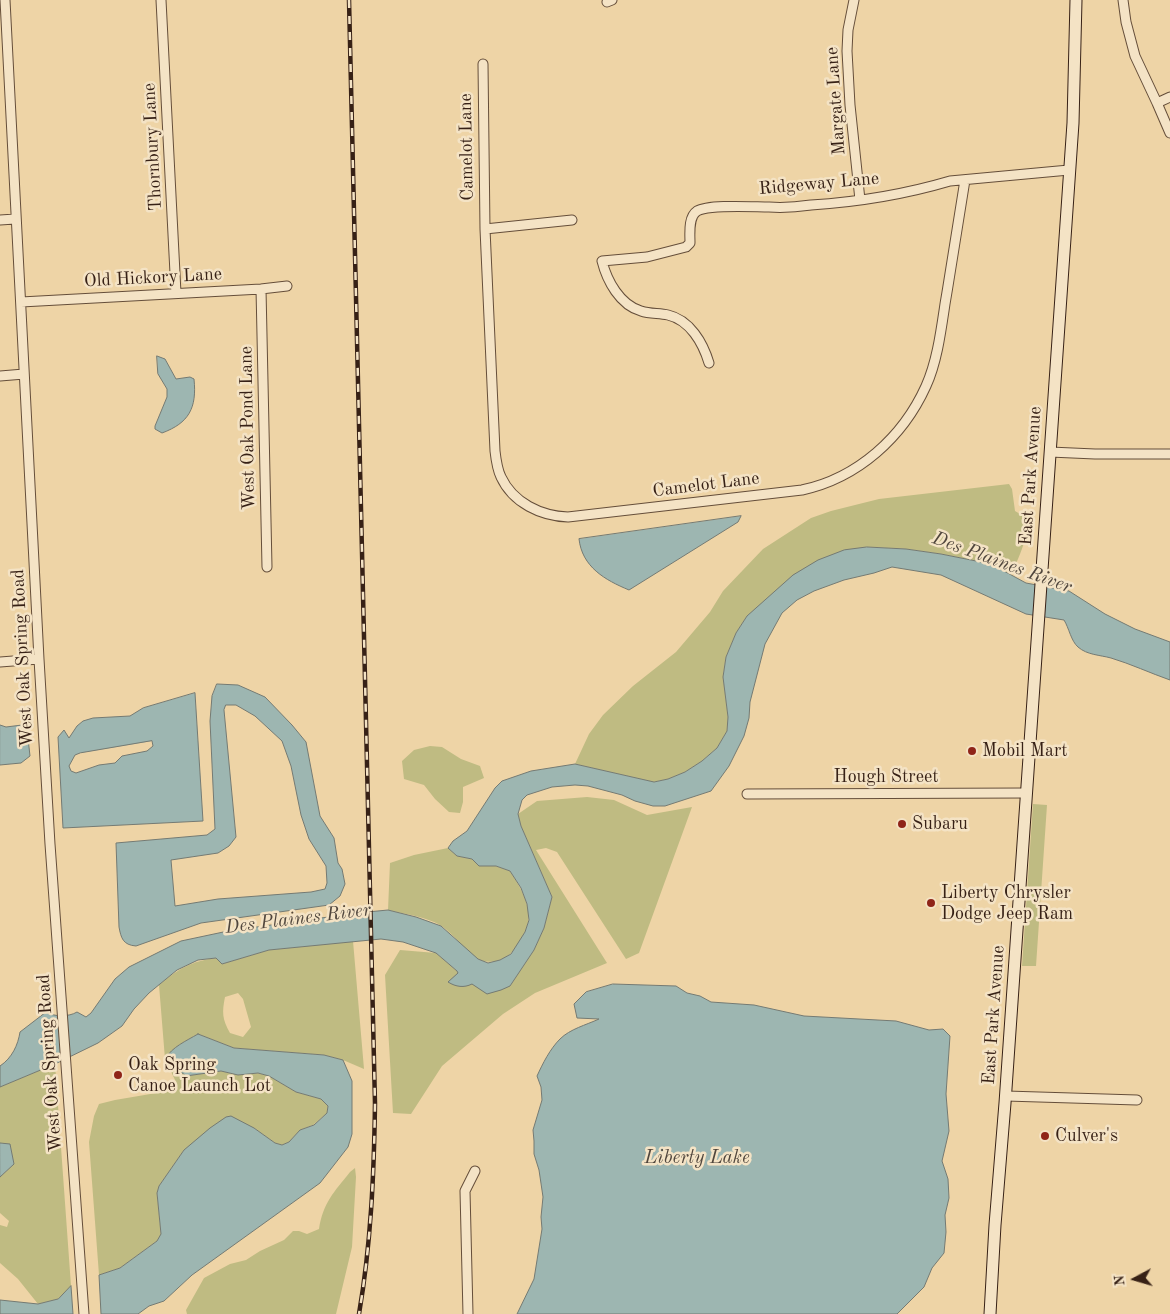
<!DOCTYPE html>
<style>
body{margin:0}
#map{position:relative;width:1170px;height:1314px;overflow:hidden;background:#eed4a6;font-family:"Old Standard TT",serif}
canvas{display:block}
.north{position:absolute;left:1110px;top:1254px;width:50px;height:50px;-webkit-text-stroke:4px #f4e3c5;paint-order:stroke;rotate:264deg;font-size:14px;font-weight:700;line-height:20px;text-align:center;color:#372116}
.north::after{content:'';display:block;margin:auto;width:18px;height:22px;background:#372116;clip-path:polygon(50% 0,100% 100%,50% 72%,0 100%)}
</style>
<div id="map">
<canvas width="1170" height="1314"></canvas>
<div class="north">N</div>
</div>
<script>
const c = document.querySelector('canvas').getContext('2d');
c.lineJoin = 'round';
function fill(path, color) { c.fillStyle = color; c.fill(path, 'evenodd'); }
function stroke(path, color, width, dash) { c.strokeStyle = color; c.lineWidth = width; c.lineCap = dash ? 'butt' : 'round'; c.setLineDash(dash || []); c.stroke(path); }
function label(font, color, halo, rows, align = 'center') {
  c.font = font + ' "Old Standard TT",serif'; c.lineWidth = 5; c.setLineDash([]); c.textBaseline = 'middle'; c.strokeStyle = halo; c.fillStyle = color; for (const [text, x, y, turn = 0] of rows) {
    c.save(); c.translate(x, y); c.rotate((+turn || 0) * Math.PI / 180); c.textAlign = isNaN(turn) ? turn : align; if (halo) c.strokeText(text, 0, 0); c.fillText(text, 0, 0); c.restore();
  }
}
const green = new Path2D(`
 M 1009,484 L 1012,489 L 1015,511 C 1018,513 1023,515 1025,517 C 1034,526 1016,564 1011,575 L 991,564 L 941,554 L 906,549 L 867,547 L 747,616 L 736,633 L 726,657 L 723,676 L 728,717 L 727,731 L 717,748 L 702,761 L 685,772 L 668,779 L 653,782 L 575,764 L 589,734 L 603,715 L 633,686 L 676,652 L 710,612 L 723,591 L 763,549 L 811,518 L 831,511 L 879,499 Z
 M 430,746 L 442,747 L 461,759 L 480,766 L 484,778 L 463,787 L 463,802 L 460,813 L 449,812 L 435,799 L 424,785 L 404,779 L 402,761 L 414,750 Z
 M 587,797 L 614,800 L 647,815 L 692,807 L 639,953 L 626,959 L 557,852 L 546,848 L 536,850 L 607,963 L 535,993 L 503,1014 L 442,1066 L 411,1114 L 393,1113 L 385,975 L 400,950 L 436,953 L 472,984 L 510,986 L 534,950 L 544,928 L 552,897 L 521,826 L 518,814 L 537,801 Z
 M 1033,804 L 1047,805 L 1036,966 L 1022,966 Z
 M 448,848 L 457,856 L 472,859 L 479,866 L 496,866 L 510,871 C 522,890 536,912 524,934 C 520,940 516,949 511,953 C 501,963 484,965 473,956 C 462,947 454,935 443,927 C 429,917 404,914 388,910 L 390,863 L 414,855 Z
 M 353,941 L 364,1069 L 343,1060 L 324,1055 L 234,1048 L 198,1034 L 182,1043 L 168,1054 L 186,1076 L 221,1071 L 238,1075 L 258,1073 L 269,1076 L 296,1092 L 321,1099 L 328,1106 L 327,1113 L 313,1125 L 300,1130 L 289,1142 L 282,1145 L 275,1143 L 254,1128 L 184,1150 L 159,1186 L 157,1193 L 161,1235 L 157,1241 L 120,1268 L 99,1275 L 89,1142 L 94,1116 L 99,1104 L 115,1100 L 174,1090 L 176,1082 L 165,1059 L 159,985 C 178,969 191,961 217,958 L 222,964 L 269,950 ZM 238,993 L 243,999 L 251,1027 L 243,1037 L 230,1033 C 222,1019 222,1012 225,997 Z
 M 55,1064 L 71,1286 L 58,1299 L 38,1304 L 18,1279 L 0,1263 L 0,1225 L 7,1227 L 9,1221 L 0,1213 L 0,1177 L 14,1164 L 3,1143 L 0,1143 L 0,1087 Z
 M 355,1168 L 356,1177 L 352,1247 L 336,1314 L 187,1314 L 186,1310 L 204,1278 L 230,1264 L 246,1260 L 260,1251 L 284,1240 L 293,1231 L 299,1231 L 307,1234 L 319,1229 C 323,1203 334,1192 350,1172 Z`);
const water = new Path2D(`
 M 157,356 L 165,359 L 176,379 L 190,377 L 194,379 C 197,408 189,423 162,433 L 155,429 L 155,426 L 167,397 L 167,389 L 158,374 Z
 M 741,516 L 738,522 L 629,590 C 605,580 582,567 579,539 Z
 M 867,547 L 906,549 L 941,554 L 991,564 L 1026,583 L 1069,591 L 1105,614 L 1135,629 L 1170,642 L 1170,680 C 1150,673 1131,664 1111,658 C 1100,655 1087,655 1078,647 C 1071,641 1069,628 1064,620 L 1026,614 L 941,575 L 892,567 L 874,573 L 844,580 L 814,591 L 797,600 L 782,613 L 765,644 L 750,702 L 749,718 L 744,736 L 729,766 L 711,791 L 665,806 L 653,806 L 635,801 L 622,795 L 588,786 L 575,785 L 552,787 L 527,795 L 522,800 L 518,814 L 521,826 L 552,897 L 544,928 L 534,950 L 510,986 L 501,990 L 487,994 L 472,984 C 464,988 456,987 448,982 L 458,973 L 457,971 L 436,953 L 403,942 L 381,939 L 269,950 L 222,964 L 216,958 L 198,960 L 177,970 L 149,993 L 134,1009 L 122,1026 L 98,1043 L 55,1064 L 0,1087 L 0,1066 C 12,1058 18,1045 20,1032 L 46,1012 C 54,1017 69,1017 77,1012 L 86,1017 L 91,1013 L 115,979 L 129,967 L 181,941 L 228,931 L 357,913 L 388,910 L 416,917 L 441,926 L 478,959 L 488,963 L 500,960 L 511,954 L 525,932 L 529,920 L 527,904 L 521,888 L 510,871 L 496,866 L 479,866 L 472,859 L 457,856 L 448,848 L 453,841 L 467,831 L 495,788 L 502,781 L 531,771 L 575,764 L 654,782 L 668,779 L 685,772 L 702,761 L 717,748 L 727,731 L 728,717 L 723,677 L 726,657 L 736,633 L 747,616 L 793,575 L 818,560 L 844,550 Z
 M 217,684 L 238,685 L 265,697 L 292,725 L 306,742 L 320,816 L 334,838 L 338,863 L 342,869 L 345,884 L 340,896 L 329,905 L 201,923 L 136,946 C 123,945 121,938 119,927 L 116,843 L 207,835 L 215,829 L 210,721 L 212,696 ZM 226,705 L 236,705 L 255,716 L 282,741 L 291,766 L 301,815 L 309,839 L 326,866 L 327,883 L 325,889 L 311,892 L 218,899 L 175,906 L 171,860 L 218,853 L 229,846 L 236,837 L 224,710 Z
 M 195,693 L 203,821 L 63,828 L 58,737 L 64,730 L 69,738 L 77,726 L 83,721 L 93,718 L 130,716 L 143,708 ZM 152,741 L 153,746 L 147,751 L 122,756 L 115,763 L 99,765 L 76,773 L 71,771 L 69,766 L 75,755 L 80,753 Z
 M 0,725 L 6,727 L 22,725 L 27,729 L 30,756 L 21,763 L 0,765 Z
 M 613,984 L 676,986 L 687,993 L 700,996 L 711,1002 L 754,1005 L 804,1016 L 896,1021 L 929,1030 L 943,1029 L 950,1036 L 946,1094 L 949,1131 L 942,1161 L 948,1179 L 949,1198 L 945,1215 L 946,1232 L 944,1253 L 932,1268 L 924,1287 L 897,1314 L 517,1314 L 534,1279 L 542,1229 L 541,1217 L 543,1197 L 539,1170 L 534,1154 L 534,1141 L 533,1130 L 542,1100 L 541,1087 L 537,1076 C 543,1063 550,1049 560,1039 C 570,1029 586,1025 599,1019 L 577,1018 L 574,1004 L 586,992 Z
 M 198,1034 L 234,1048 L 324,1055 L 343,1060 L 352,1081 L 352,1134 L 348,1147 L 320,1183 L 192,1275 L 164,1301 L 149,1306 L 138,1314 L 101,1314 L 99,1275 L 120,1268 L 157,1241 L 161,1234 L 157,1193 L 159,1186 L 184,1150 L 210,1128 L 226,1117 L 231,1116 L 254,1128 L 275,1143 L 282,1145 L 289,1142 L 300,1130 L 314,1125 L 327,1113 L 328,1106 L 321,1099 L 296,1092 L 269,1076 L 258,1073 L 238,1075 L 221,1071 L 186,1076 L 165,1059 C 172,1047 186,1041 198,1034 Z
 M 0,1143 L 10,1144 L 14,1164 L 0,1177 Z
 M 71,1286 L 73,1314 L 0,1314 L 0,1300 L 38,1304 L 58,1299 Z`);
const street = new Path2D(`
 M 5,0 L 39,659 L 50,844 L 84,1314
 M 161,0 L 176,293
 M 854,0 L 848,30 L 847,51 L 850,105 L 860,200
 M 1123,0 L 1126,22 L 1135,56 L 1157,103 L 1170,97
 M 607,2 L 612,0
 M 483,64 L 485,229 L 495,451 C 496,460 497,469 501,477 C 513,503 541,516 568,517 L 802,490 C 858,478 903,437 926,386 C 937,362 941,331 945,304 C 952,263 958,222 965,180
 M 1157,103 L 1170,133
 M 0,220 L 15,219
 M 485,229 L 572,220
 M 261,289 L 267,567
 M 21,302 L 261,289 L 287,286
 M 709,363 C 703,343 690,320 668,315 C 659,313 650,314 641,311 C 620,305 607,281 602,261 L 647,257 L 686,247 L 690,243 C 690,234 688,217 697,211 C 709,204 754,207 769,207 C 783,208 797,207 811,205 C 858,202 906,194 950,181 L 1069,170
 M 0,376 L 24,374
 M 1050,452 L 1095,454 L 1170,454
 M 0,662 L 39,659
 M 747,794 L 1026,793
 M 1006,1096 L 1137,1100
 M 468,1314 L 465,1191 L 475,1171`);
const secondary = new Path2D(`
 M 990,1314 L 995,1225 L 1005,1103 L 1073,123 L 1076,0`);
const rail = new Path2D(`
 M 349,0 L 375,1103 C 374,1174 371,1244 359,1314`);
const markers = [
 [972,751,5,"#8f2418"],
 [902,824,5,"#8f2418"],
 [931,903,5,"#8f2418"],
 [118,1075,5,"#8f2418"],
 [1045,1136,5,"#8f2418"]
];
const streetNames = [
 ["Margate Lane",836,101,-94],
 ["Thornbury Lane",153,147,-93],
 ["Camelot Lane",467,147,-91],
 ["Ridgeway Lane",819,184,-5],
 ["Old Hickory Lane",153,278,-3],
 ["West Oak Pond Lane",248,428,-91],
 ["East Park Avenue",1031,476,-86],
 ["Camelot Lane",706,485,-7],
 ["West Oak Spring Road",23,658,-93],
 ["Hough Street",886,777],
 ["East Park Avenue",994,1015,-86],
 ["West Oak Spring Road",50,1063,-94]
];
const poiNames = [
 ["Mobil Mart",982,751],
 ["Subaru",912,824],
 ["Liberty Chrysler",941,893],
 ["Dodge Jeep Ram",941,914],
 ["Oak Spring",128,1065],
 ["Canoe Launch Lot",128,1086],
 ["Culver's",1055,1136]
];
const waterNames = [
 ["Des Plaines River",1002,563,20],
 ["Des Plaines River",298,919,-7],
 ["Liberty Lake",697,1158]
];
fill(green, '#bfbb82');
fill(water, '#9db6b1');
stroke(water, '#747a73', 1);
stroke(street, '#654e3a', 11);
stroke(secondary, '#372116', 13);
stroke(street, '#f4e3c5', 9);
stroke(secondary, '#f4e3c5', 11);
stroke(rail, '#372116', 4.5);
stroke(rail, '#f4e3c5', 2.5, [8]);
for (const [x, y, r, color] of markers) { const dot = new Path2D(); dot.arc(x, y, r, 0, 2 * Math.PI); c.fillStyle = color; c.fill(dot); stroke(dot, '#f4e3c5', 2); }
label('18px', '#372116', '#f4e3c5', streetNames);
label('18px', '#372116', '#f4e3c5', poiNames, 'left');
label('italic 19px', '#50463d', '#f4e3c5', waterNames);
</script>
